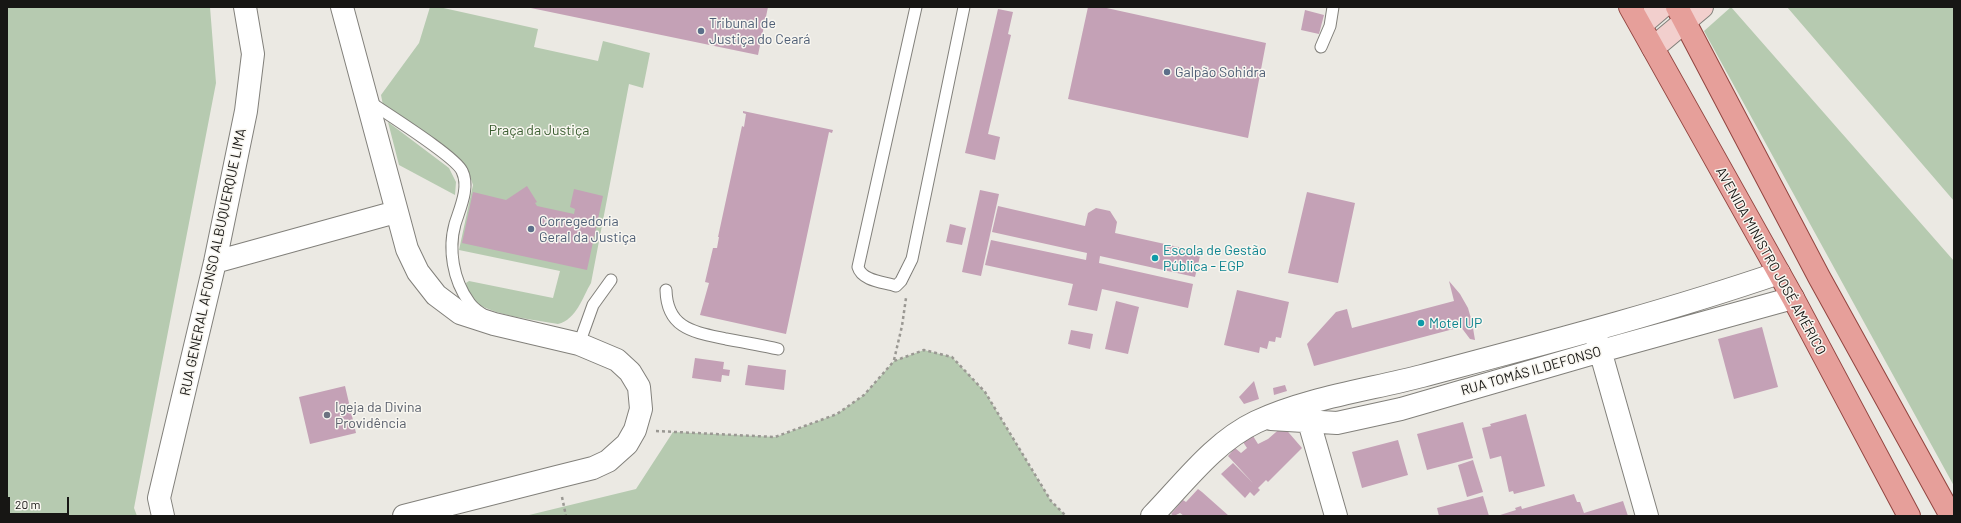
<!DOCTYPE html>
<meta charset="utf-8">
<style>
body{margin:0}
#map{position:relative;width:1961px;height:523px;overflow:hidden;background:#ebe9e3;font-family:Barlow,sans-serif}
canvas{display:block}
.frame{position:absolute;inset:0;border:8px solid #171614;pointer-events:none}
.scale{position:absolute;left:8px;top:497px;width:61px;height:18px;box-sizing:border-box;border:2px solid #171614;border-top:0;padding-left:5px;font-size:12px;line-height:14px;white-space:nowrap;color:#171614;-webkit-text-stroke:3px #f8f6f0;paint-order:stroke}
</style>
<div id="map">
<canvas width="1961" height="523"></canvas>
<div class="frame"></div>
<div class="scale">20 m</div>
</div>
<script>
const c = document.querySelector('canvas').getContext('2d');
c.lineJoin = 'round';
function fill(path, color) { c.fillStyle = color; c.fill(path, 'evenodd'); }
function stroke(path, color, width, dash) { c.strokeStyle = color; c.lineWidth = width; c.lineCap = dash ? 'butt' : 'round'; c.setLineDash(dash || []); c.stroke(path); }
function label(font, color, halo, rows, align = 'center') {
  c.font = font + ' Barlow,sans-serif'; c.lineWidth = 3; c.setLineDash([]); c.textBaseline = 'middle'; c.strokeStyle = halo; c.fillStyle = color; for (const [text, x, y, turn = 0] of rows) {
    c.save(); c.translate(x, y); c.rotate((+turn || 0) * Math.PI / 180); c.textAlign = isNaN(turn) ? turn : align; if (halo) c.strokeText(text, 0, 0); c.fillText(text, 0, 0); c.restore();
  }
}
const green = new Path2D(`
 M 7,7 L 210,7 L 216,83 L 134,508 L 137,516 L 7,516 Z
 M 430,7 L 439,7 L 538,29 L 534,47 L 598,61 L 603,41 L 650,53 L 643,88 L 629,84 L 591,283 C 582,298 577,319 558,324 C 537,320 480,315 469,295 C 467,292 467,287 466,283 L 469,281 L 553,298 L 560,271 L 459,250 L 473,185 L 467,167 L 435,139 L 383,105 L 381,95 L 419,43 Z
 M 1731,7 L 1954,261 L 1954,486 L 1704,31 Z
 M 1787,7 L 1954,7 L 1954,201 Z
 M 388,122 L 449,168 L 456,182 L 455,195 L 399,165 Z
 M 924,350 L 952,357 L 985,392 L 1051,501 L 1066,516 L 525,516 L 636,489 L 673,432 L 776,437 L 837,414 L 864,395 L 894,361 Z`);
const building = new Path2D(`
 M 526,7 L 768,7 L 758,55 Z
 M 1088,7 L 1102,7 L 1266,43 L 1248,138 L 1068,99 Z
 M 998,9 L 1013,12 L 1008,34 L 1011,35 L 988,134 L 1000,137 L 995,160 L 965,153 Z
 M 1305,10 L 1324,15 L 1319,34 L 1301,30 Z
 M 743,111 L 833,130 L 832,133 L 829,132 L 786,334 L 700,315 L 709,283 L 705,282 L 713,248 L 717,248 L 719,237 L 718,237 L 742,126 L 744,127 L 746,114 L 743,113 Z
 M 527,186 L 537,202 L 535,203 L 537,206 L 574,214 L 575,209 L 570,207 L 574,189 L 603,196 L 587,270 L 462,243 L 473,192 L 506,200 Z
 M 980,190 L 999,194 L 981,276 L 962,272 Z
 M 1307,192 L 1355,203 L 1338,283 L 1288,273 Z
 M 998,206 L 1085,226 L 1088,213 L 1096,208 L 1110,211 L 1117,222 L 1115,233 L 1201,252 L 1195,277 L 1100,256 L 1099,263 L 1193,284 L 1188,308 L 1102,289 L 1097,311 L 1068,305 L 1073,284 L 985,265 L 991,240 L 1086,260 L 1087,253 L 992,232 Z
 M 950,224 L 966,228 L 962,245 L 946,242 Z
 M 1449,281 L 1460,294 L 1468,308 L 1472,322 L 1475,340 L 1470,339 L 1461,327 L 1314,366 L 1307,344 L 1336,312 L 1347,309 L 1352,328 L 1454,301 Z
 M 1237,290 L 1289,302 L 1281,338 L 1276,337 L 1275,342 L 1269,341 L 1267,349 L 1260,347 L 1259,353 L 1224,345 Z
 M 1116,301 L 1139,307 L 1128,354 L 1105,349 Z
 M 1762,327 L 1778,387 L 1734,399 L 1718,339 Z
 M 1071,330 L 1093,334 L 1090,349 L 1068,344 Z
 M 695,358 L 724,362 L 723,369 L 730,370 L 729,376 L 722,375 L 721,382 L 692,378 Z
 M 748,365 L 786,370 L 784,390 L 745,385 Z
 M 1254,381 L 1259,399 L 1244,404 L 1239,397 Z
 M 1285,385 L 1287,391 L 1274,395 L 1273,388 Z
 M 345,386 L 356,433 L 310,444 L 299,397 Z
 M 1526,414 L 1545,486 L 1514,494 L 1513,491 L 1509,492 L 1501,456 L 1490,459 L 1482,428 L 1491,426 L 1490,424 Z
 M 1463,422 L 1473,458 L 1427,470 L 1417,434 Z
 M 1283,426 L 1302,448 L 1268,482 L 1266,480 L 1258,488 L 1260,490 L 1254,496 L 1250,492 L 1245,498 L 1221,474 L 1233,463 L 1253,483 L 1228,456 L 1235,448 L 1241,453 L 1247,448 L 1243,442 L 1253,436 L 1258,444 L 1268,439 Z
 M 1398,440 L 1408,475 L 1362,488 L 1352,452 Z
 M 1473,460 L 1483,492 L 1467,497 L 1458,465 Z
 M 1198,489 L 1202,492 L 1229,516 L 1184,516 L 1180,513 L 1174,516 L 1171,514 L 1183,500 L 1186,502 Z
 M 1574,494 L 1577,502 L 1580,502 L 1584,513 L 1623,501 L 1628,516 L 1497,516 L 1516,510 L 1515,508 L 1521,506 L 1522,509 Z
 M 1483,496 L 1489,516 L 1439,516 L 1437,508 Z`);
const path = new Path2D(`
 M 894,360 L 902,326 L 906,298
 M 656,431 L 775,437 L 837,414 L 864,395 L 894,361 L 924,350 L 952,357 L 985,392 L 1051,501 L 1066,516
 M 562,497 L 566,516`);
const service = new Path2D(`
 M 916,7 L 858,267 C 862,281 884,282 896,286 L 901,281 L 912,259 L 964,7
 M 1321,47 L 1330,26 L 1333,7
 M 370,102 C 387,114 455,156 462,171 C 470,187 460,208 455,224 C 448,249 453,280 469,302 C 472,307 478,311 482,314
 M 666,290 C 667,329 694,332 726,339 C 743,342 760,345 778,349
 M 579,344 L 593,305 L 611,280`);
const minor = new Path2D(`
 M 342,7 L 407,249 L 418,272 L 436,295 L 460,313 L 494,324 L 579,344 L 617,360 L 630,372 L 639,387 L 641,409 L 635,430 L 627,444 L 608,461 L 593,468 L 557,477 L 404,516
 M 215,262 L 396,212
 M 1596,336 L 1647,516
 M 1307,408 L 1309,422 L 1336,516
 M 1271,419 L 1337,423 L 1401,409 L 1601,351 L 1793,298
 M 163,516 L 159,498 L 215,262 L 246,111 L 253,54 L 245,7
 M 1152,516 C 1184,483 1214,442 1256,422 C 1307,398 1368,390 1422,376 C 1542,344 1662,313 1779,273`);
const secondary = new Path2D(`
 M 1641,25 L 1662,7
 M 1653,48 L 1702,7`);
const primary = new Path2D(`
 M 1630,7 L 1793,298 L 1909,516
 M 1677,7 L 1819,277 L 1951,516`);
const markers = [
 [701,31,4,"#5c6f8a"],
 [1167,72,4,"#5c6f8a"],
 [531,229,4,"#5c6f8a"],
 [1155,258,4,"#0f9aa8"],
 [1421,323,4,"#0f9aa8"],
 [327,415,4,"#6b7280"]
];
const serviceNames = [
 ["Tribunal de",709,23],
 ["Justiça do Ceará",709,39],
 ["Galpão Sohidra",1175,72],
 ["Corregedoria",539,221],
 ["Geral da Justiça",539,237]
];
const parkNames = [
 ["Praça da Justiça",539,130]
];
const cultureNames = [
 ["Escola de Gestão",1163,250],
 ["Pública - EGP",1163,266],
 ["Motel UP",1429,323]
];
const streetNames = [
 ["AVENIDA MINISTRO JOSÉ AMÉRICO",1771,261,61],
 ["RUA GENERAL AFONSO ALBUQUERQUE LIMA",213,262,-78],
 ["RUA TOMÁS ILDEFONSO",1531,371,-16]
];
const worshipNames = [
 ["Igeja da Divina",335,407],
 ["Providência",335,423]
];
fill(green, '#b6cab0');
fill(building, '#c4a1b6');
stroke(service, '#82807b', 13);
stroke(minor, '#82807b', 24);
stroke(secondary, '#82807b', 24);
stroke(primary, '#924540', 24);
stroke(path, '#9a9893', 2.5, [3, 3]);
stroke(service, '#fff', 11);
stroke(minor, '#fff', 22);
stroke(secondary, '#f2cfcd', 22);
stroke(primary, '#e69f9a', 22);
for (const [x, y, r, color] of markers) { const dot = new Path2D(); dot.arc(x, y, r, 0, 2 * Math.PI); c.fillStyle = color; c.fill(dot); stroke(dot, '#f8f6f0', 1.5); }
label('14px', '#4e5e75', '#f8f6f0', serviceNames, 'left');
label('14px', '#3a5d30', '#f8f6f0', parkNames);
label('14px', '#0d838f', '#f8f6f0', cultureNames, 'left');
label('14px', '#171614', '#f8f6f0', streetNames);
label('14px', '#5b616d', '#f8f6f0', worshipNames, 'left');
</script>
